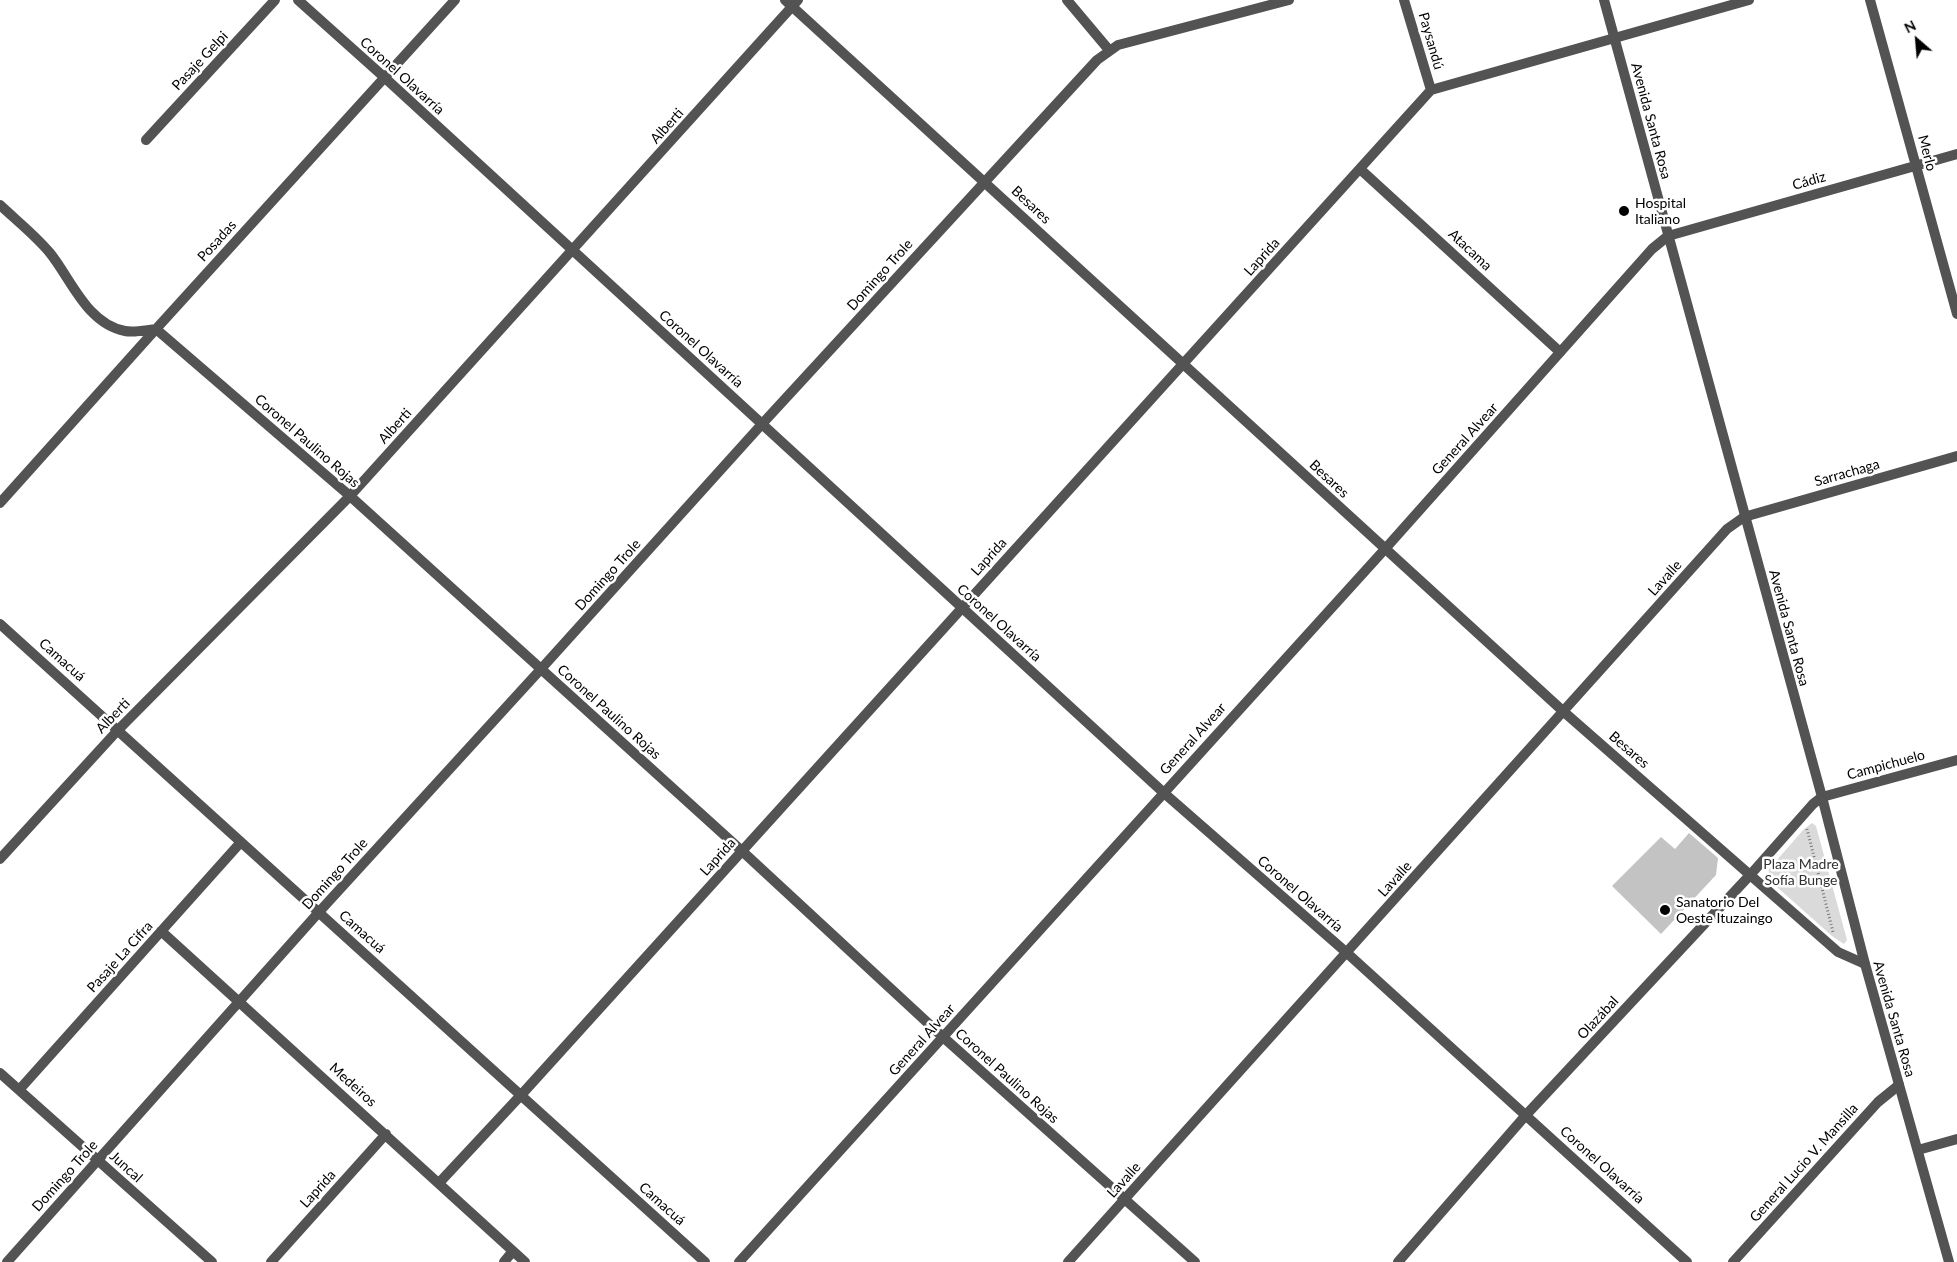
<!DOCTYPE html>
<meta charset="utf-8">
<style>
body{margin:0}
#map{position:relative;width:1957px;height:1262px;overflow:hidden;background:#fff;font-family:Lato,sans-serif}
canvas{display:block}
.north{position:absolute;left:1892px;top:15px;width:50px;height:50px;-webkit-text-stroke:4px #fff;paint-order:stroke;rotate:333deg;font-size:14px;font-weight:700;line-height:20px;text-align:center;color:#000}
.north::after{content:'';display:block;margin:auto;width:18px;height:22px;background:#000;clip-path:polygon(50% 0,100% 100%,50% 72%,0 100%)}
</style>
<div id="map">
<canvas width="1957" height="1262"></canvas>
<div class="north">N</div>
</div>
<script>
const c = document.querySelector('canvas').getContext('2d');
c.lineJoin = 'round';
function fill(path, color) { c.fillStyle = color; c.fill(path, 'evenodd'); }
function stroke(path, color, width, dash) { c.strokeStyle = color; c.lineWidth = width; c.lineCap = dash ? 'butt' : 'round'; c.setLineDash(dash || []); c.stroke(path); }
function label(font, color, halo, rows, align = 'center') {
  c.font = font + ' Lato,sans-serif'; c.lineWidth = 5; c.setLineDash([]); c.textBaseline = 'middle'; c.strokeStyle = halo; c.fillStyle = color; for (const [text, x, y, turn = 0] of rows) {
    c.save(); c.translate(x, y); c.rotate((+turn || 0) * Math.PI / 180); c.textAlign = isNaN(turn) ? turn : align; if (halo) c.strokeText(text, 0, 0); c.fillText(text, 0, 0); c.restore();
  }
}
const green = new Path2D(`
 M 1812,823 L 1816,826 L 1847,940 L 1844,944 L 1832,936 L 1768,879 L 1769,869 L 1804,829 Z`);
const building = new Path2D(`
 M 1689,833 L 1718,858 L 1716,875 L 1661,934 L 1612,886 L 1661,837 L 1675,849 Z`);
const path = new Path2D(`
 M 1807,829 L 1833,932`);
const minor = new Path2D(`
 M 298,0 L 384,77 L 1164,793 L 1347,953 L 1687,1262
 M 785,0 L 1564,712 L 1838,952 L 1865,964
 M 1067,0 L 1109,50
 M 1404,0 L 1431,90
 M 1870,0 L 1957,314
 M 146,140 L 275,0
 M 1360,169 L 1560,352
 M 0,205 C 17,221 35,235 50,253 C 71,279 87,324 125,331 C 134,333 146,330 156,329 L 350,496 L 742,851 L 943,1037 L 1195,1262
 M 1668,236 L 1957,154
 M 0,503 L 156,329 L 455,0
 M 0,624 L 705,1262
 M 0,859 L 118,730 L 350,496 L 798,0
 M 161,931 L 525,1262
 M 0,1073 L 212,1262
 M 19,1090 L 241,842
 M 1918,1150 L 1957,1139
 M 439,1183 L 522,1094 L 1431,90 L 1749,0
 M 7,1262 L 319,912 L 541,669 L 762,424 L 1097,60 L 1118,45 L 1289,0
 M 271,1262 L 386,1134
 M 504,1262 L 513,1251
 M 1068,1262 L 1727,529 L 1744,517 L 1957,456
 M 1398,1262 L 1526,1115 L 1751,874 L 1813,804 L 1822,797 L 1957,760
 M 1733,1262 L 1878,1102 L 1899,1085`);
const tertiary = new Path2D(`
 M 1604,0 L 1822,797 L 1865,964 L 1949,1262
 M 739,1262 L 1385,549 L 1652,249 L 1668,236`);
const markers = [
 [1624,211,6,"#000"],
 [1665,910,6,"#000"]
];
const streetNames = [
 ["Paysandú",1431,41,74],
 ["Pasaje Gelpi",200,61,-47],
 ["Coronel Olavarría",402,76,42],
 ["Avenida Santa Rosa",1651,121,75],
 ["Alberti",667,126,-48],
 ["Merlo",1927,153,75],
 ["Cádiz",1809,181,-16],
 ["Besares",1031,205,43],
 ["Posadas",217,241,-48],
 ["Atacama",1470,250,43],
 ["Laprida",1262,257,-48],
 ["Domingo Trole",880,275,-48],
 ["Coronel Olavarría",701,349,42],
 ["Alberti",395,426,-48],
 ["General Alvear",1465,439,-48],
 ["Coronel Paulino Rojas",307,441,41],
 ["Sarrachaga",1847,473,-16],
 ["Besares",1329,479,43],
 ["Laprida",989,557,-48],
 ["Domingo Trole",608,575,-48],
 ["Lavalle",1665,578,-48],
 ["Coronel Olavarría",999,623,42],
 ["Avenida Santa Rosa",1789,628,75],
 ["Camacuá",62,660,42],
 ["Coronel Paulino Rojas",609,712,42],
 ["Alberti",113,716,-46],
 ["General Alvear",1193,739,-48],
 ["Besares",1629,750,41],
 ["Campichuelo",1886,765,-15],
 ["Laprida",718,857,-48],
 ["Domingo Trole",335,874,-48],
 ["Lavalle",1395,879,-48],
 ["Coronel Olavarría",1300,894,41],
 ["Camacuá",362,932,42],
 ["Pasaje La Cifra",120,957,-48],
 ["Olazábal",1598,1018,-47],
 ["Avenida Santa Rosa",1894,1019,74],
 ["General Alvear",922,1040,-48],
 ["Coronel Paulino Rojas",1007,1076,42],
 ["Medeiros",353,1085,42],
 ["General Lucio V. Mansilla",1804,1163,-48],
 ["Coronel Olavarría",1602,1165,42],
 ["Juncal",126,1167,42],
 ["Domingo Trole",65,1176,-48],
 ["Lavalle",1124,1180,-48],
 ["Laprida",318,1189,-48],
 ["Camacuá",662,1204,42]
];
const poiNames = [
 ["Hospital",1635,203],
 ["Italiano",1635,219],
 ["Sanatorio Del",1676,902],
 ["Oeste Ituzaingo",1676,918]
];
const parkNames = [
 ["Plaza Madre",1801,864],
 ["Sofía Bunge",1801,880]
];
fill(green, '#dadada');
fill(building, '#c3c3c3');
stroke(path, '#757575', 3, [1, 2.5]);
stroke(minor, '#535353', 10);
stroke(tertiary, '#535353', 10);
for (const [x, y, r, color] of markers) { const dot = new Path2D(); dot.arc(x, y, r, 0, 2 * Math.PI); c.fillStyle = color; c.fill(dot); stroke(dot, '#fff', 2); }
label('14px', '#000', '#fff', streetNames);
label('14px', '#000', '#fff', poiNames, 'left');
label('14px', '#313131', '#fff', parkNames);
</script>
